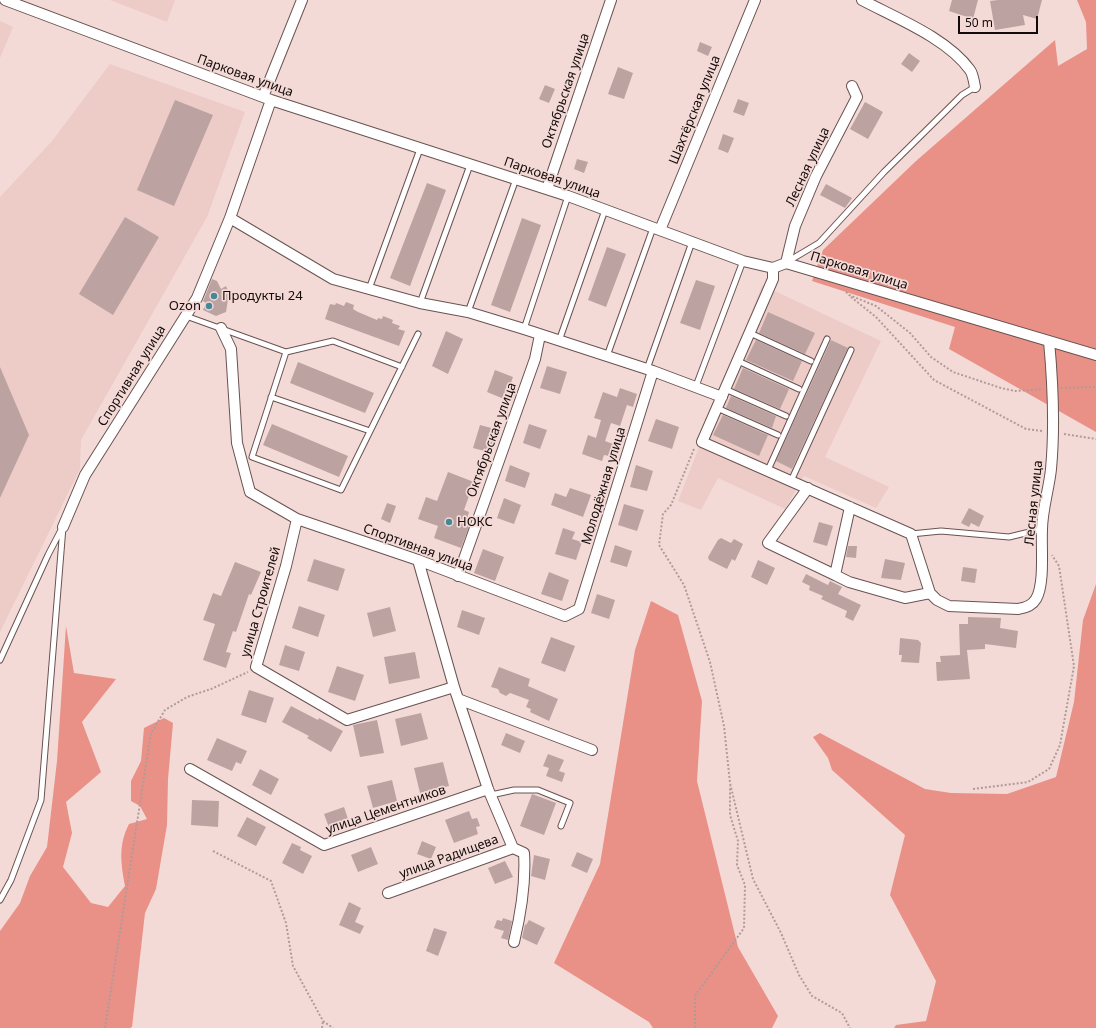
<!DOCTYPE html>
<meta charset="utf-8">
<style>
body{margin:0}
#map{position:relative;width:1096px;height:1028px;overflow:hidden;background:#f4dad7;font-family:"Noto Sans",sans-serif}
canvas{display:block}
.scale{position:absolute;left:958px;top:16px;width:80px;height:18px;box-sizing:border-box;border:2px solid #130b0a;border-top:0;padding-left:5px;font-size:12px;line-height:14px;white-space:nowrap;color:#130b0a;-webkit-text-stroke:3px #f4dad7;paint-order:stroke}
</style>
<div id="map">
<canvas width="1096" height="1028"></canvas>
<div class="scale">50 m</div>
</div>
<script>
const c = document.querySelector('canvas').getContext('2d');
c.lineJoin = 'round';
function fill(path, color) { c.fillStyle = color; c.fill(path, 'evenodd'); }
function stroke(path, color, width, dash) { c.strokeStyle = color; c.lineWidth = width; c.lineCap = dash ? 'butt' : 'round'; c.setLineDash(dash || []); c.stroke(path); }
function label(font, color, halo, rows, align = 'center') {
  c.font = font + ' "Noto Sans",sans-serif'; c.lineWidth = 3.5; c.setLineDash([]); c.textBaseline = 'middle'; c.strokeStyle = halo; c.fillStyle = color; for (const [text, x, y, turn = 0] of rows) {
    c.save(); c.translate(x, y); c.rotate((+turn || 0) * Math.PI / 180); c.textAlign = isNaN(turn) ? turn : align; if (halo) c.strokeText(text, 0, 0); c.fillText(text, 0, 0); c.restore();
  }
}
const built = new Path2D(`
 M 110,0 L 175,0 L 167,22 Z
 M 0,21 L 13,27 L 0,58 Z
 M 110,64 L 245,112 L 207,217 L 81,440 L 80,469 L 0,632 L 0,197 L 52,141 Z
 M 762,285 L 881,341 L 825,457 L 889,487 L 876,508 L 804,476 L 785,509 L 718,478 L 701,510 L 678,501 Z`);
const forest = new Path2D(`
 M 1077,0 L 1096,0 L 1096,432 L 949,349 L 955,327 L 812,281 L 823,250 L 916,161 L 1055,40 L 1058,66 L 1087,49 L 1086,22 Z
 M 1096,584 L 1096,1028 L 894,1028 L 896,1025 L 926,1021 L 936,981 L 890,895 L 905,835 L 832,770 L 828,758 L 813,737 L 820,733 L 925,789 L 951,793 L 1007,794 L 1056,777 L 1074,702 L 1083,620 Z
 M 651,601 L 678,615 L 702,701 L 697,781 L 738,947 L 778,1016 L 772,1028 L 653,1028 L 649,1022 L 554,963 L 600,864 L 635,650 Z
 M 66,626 L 74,673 L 116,679 L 82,722 L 101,772 L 66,802 L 72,833 L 63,867 L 91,903 L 108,907 L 125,886 C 121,864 118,845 129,824 L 147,819 L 140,806 L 131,801 L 131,781 L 141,761 L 144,728 L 164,718 L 173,723 L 168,779 L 167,825 L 156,889 L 145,913 L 132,1027 L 130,1028 L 0,1028 L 0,931 L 20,903 L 30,876 L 47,847 L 57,761 Z`);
const building = new Path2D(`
 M 952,0 L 978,0 L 973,19 L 949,11 Z
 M 998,0 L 1042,0 L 1037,19 L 1023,15 L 1025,25 L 995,30 L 990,1 Z
 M 700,42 L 712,47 L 708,56 L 697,51 Z
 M 909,53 L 920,61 L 912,72 L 901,64 Z
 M 618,67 L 633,73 L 624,99 L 608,94 Z
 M 545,85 L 555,89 L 549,103 L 539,99 Z
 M 738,99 L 749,103 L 744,116 L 733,112 Z
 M 175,100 L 213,115 L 174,206 L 137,190 Z
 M 865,102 L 883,112 L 868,139 L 850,129 Z
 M 723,134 L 734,138 L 728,153 L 718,149 Z
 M 577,159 L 588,162 L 584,173 L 574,169 Z
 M 427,183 L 446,190 L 410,286 L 390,278 Z
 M 826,184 L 852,198 L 845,208 L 820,195 Z
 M 125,217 L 159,237 L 113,315 L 79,294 Z
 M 522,218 L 541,225 L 510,312 L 491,305 Z
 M 607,247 L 626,254 L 606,307 L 588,300 Z
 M 212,279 L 217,281 L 221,289 L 226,286 L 229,293 L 226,312 L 216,316 L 203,310 L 206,303 L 203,301 Z
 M 696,280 L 715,286 L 700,330 L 680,323 Z
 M 346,302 L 354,305 L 353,309 L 358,312 L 377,320 L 378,318 L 382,319 L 383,316 L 393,320 L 392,323 L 400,326 L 398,329 L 405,331 L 399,346 L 325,319 L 330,304 L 335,305 L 336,303 L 344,306 Z
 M 768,312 L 815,333 L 805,354 L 759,333 Z
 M 446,331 L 463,339 L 448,374 L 432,366 Z
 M 756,340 L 802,361 L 793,381 L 746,360 Z
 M 831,340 L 848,348 L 792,469 L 776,461 Z
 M 298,362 L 374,393 L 365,413 L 290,383 Z
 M 547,366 L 567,372 L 560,394 L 540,388 Z
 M 0,367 L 29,435 L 0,498 Z
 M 743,368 L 789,389 L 780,409 L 734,389 Z
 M 495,370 L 513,377 L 508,391 L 512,393 L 509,401 L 487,392 Z
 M 620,388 L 637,394 L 633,407 L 627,405 L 620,426 L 611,423 L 605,441 L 613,444 L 609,456 L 604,455 L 602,461 L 582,454 L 588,435 L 596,438 L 601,420 L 594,418 L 603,392 L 617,397 Z
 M 731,396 L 776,416 L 772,428 L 726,408 Z
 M 723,415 L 768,435 L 759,456 L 713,435 Z
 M 656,419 L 679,427 L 672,449 L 648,441 Z
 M 272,424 L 348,456 L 339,477 L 263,445 Z
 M 529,424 L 547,430 L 540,449 L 523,443 Z
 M 480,425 L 495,429 L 493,434 L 497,435 L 492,448 L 490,447 L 488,452 L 473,448 Z
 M 510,465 L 530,473 L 525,488 L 505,481 Z
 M 636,465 L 653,471 L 647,491 L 630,487 Z
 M 448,472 L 474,482 L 464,510 L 469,512 L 466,523 L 470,524 L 461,548 L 434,538 L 438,526 L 418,519 L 426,497 L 437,501 Z
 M 570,488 L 591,495 L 583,517 L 551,505 L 555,493 L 566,497 Z
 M 504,498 L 521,505 L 514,524 L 497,518 Z
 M 387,503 L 396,506 L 390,523 L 381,519 Z
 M 624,504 L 644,510 L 637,531 L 618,525 Z
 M 969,508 L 984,516 L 979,527 L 971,523 L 969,527 L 961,523 Z
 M 819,522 L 833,526 L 827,546 L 813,542 Z
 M 563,528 L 575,532 L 572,539 L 582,542 L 576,560 L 555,554 Z
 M 721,538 L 731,543 L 734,539 L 743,544 L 735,561 L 732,559 L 727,569 L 709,560 L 708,557 L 718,540 Z
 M 615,545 L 632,551 L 627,567 L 610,562 Z
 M 848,546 L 857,546 L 856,558 L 846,557 Z
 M 483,549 L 504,557 L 495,581 L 474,573 Z
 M 314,559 L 345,569 L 338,591 L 307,581 Z
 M 885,559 L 905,563 L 901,580 L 881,578 Z
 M 758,560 L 775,568 L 767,585 L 751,577 Z
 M 235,562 L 261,572 L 251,595 L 249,594 L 236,632 L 233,631 L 226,652 L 231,653 L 226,668 L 203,660 L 215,624 L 203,620 L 213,593 L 221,596 Z
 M 963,567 L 977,569 L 975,583 L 961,581 Z
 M 549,572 L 569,580 L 562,601 L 541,594 Z
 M 806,574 L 828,585 L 830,581 L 842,587 L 838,594 L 861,605 L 853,621 L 845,617 L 847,611 L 821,599 L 823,596 L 809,590 L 810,586 L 802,582 Z
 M 597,594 L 615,600 L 609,619 L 591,613 Z
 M 299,606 L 325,615 L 318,637 L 292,628 Z
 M 390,607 L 396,631 L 373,637 L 367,613 Z
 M 462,610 L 485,618 L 479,635 L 457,627 Z
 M 968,617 L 1001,618 L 1000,628 L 1018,631 L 1016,648 L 985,644 L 985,649 L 967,650 L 970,679 L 937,681 L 936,662 L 941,662 L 940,656 L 960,655 L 959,624 L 968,624 Z
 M 551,637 L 575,646 L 565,672 L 541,663 Z
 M 900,638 L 918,640 L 921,643 L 919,663 L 901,662 L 902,655 L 899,655 Z
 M 285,645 L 305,652 L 299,671 L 279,665 Z
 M 415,652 L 420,678 L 389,684 L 384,657 Z
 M 337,666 L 364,675 L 355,701 L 328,692 Z
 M 499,667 L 530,679 L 528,686 L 558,699 L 549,721 L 530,712 L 531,709 L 526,707 L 529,700 L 510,693 L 506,696 L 500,693 L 498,689 L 491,687 Z
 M 249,690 L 274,698 L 266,723 L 241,715 Z
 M 291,706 L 318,720 L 319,718 L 343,731 L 331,752 L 307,738 L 309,736 L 282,722 Z
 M 421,713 L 428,739 L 401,746 L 395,719 Z
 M 377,720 L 384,753 L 360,757 L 353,725 Z
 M 506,733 L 525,741 L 520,753 L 501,745 Z
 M 217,738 L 247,751 L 241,764 L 236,762 L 232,771 L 207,760 Z
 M 548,754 L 564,760 L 559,771 L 565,773 L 562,782 L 546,776 L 549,768 L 543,766 Z
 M 443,762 L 449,786 L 420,793 L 414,768 Z
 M 260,769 L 279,779 L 271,795 L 252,785 Z
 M 392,780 L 397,801 L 373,808 L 367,786 Z
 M 532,794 L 556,803 L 544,835 L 520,826 Z
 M 192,800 L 219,801 L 218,827 L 191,825 Z
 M 344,807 L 349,822 L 330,830 L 324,814 Z
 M 469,811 L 472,819 L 477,818 L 480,826 L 476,827 L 478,834 L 454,843 L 445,820 Z
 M 247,817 L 266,827 L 256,846 L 237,836 Z
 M 422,841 L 436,847 L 431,859 L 417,854 Z
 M 292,843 L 301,847 L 300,850 L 312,856 L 303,874 L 282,863 Z
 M 371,847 L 378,864 L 358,872 L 351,855 Z
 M 577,852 L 593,859 L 587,873 L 571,866 Z
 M 534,855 L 550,859 L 545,880 L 531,876 Z
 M 505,861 L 513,877 L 495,884 L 488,868 Z
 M 349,902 L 361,908 L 355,922 L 364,926 L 360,934 L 339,925 Z
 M 503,918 L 512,921 L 508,940 L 501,938 L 504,931 L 494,928 L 497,920 L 502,921 Z
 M 529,920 L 545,928 L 537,945 L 522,938 L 525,924 L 526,925 Z
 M 434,928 L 447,932 L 438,956 L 426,951 Z`);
const path = new Path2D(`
 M 846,292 L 849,295 L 876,306 L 910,333 L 931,357 L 953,372 L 1001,388 L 1015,391 L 1043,389
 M 851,297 L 876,317 L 934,380 L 1026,429 L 1043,431
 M 1061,388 L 1096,387
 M 1064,434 L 1096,439
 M 694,449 L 671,505 L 663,514 L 659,545 L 684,585 L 710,662 L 724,726 L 730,783 L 753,879 L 781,933 L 799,975 L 812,996 L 842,1013 L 850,1028
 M 973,789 L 1028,782 L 1049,769 L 1060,745 L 1074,666 L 1059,566 L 1052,555
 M 213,851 L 271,881 L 286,923 L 293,966 L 323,1021 L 333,1028
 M 105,1028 L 151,733 L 165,710 L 187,697 L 211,689 L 248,672
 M 322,1028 L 323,1021
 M 695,1028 L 695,996 L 744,928 L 745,885 L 737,865 L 738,841 L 730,815 L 730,786`);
const lane = new Path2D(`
 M 787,262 L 819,243 L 884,172 L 962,95 L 975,87
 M 369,289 L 420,149
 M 420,303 L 470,165
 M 468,312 L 516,179
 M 186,316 L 286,352 L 252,457 L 341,490 L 418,334
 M 524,329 L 568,196
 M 750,333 L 811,361
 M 559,341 L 605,210
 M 286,352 L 333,341 L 402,367
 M 607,356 L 653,228
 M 738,361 L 799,389
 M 647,369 L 692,242
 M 696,386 L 743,261
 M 725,389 L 786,416
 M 271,397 L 370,431
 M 717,408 L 778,435
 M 768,470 L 827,339
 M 791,481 L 851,350
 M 911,534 L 941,531 L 1009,537 L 1042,529
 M 0,660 L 48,555 L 61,530
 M 491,795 L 514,790 L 538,790 L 570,803 L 561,826
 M 0,900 L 11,880 L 41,800 L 63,527`);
const street = new Path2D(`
 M 5,0 L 271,100 L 568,196 L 743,261 L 773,268 L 786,263 L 1096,355
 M 862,0 C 896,18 947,38 970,70 C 973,74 974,82 975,87
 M 263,97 L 302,0
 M 547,189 L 611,0
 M 230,218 L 333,279 L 420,303 L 468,312 L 524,329 L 653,371 L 722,397
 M 660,230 L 755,0
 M 786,263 L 795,226 L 816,176 L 857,97 L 852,86
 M 773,268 L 773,279 L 702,442 L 911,534 L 930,593 L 937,600 L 949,606 L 1018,609 C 1025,608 1032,606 1036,599 C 1045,584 1041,548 1042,530 C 1042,510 1049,489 1051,469 C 1055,426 1053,384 1049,341
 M 221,328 L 231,349 L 237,443 L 250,492 L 297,519 L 418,560 L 565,616 L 579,609 L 653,371
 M 808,488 L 768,543 L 835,575
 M 850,507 L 835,575 L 849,582 L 905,598 L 930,593
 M 297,519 L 286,566 L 256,667 L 347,720 L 454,687
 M 63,527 L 85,475 L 197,298 L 230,218 L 271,100
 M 418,560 L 454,687 L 488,789 L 513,848
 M 458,576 L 535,359 L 540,335
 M 458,699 L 592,750
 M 190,769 L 324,845 L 488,789
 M 388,893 L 513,848 L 524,853 C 526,884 521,913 514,942`);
const markers = [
 [214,296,4,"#458898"],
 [209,306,4,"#458898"],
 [449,522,4,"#458898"]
];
const streetNames = [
 ["Парковая улица",245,76,20],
 ["Октябрьская улица",566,91,-71],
 ["Шахтёрская улица",695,110,-68],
 ["Лесная улица",808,167,-65],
 ["Парковая улица",552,178,19],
 ["Парковая улица",859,271,17],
 ["Спортивная улица",132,376,-58],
 ["Октябрьская улица",492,440,-70],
 ["Молодёжная улица",604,486,-73],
 ["Лесная улица",1034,503,-84],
 ["Спортивная улица",418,548,20],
 ["улица Строителей",261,602,-74],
 ["улица Цементников",386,810,-19],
 ["улица Радищева",449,857,-20]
];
const poiNames = [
 ["Продукты 24",222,296],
 ["Ozon",201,306,"right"],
 ["НОКС",457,522]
];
fill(built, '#edcbc7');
fill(forest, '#e99087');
fill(building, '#bca3a1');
stroke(lane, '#695351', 7);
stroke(street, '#695351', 12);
stroke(path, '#af9b98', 2, [2, 2]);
stroke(lane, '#fff', 5);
stroke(street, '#fff', 10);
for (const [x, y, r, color] of markers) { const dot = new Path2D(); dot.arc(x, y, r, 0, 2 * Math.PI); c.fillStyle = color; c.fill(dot); stroke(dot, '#f4dad7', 1.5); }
label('13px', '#130b0a', '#f4dad7', streetNames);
label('13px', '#130b0a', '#f4dad7', poiNames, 'left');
</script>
